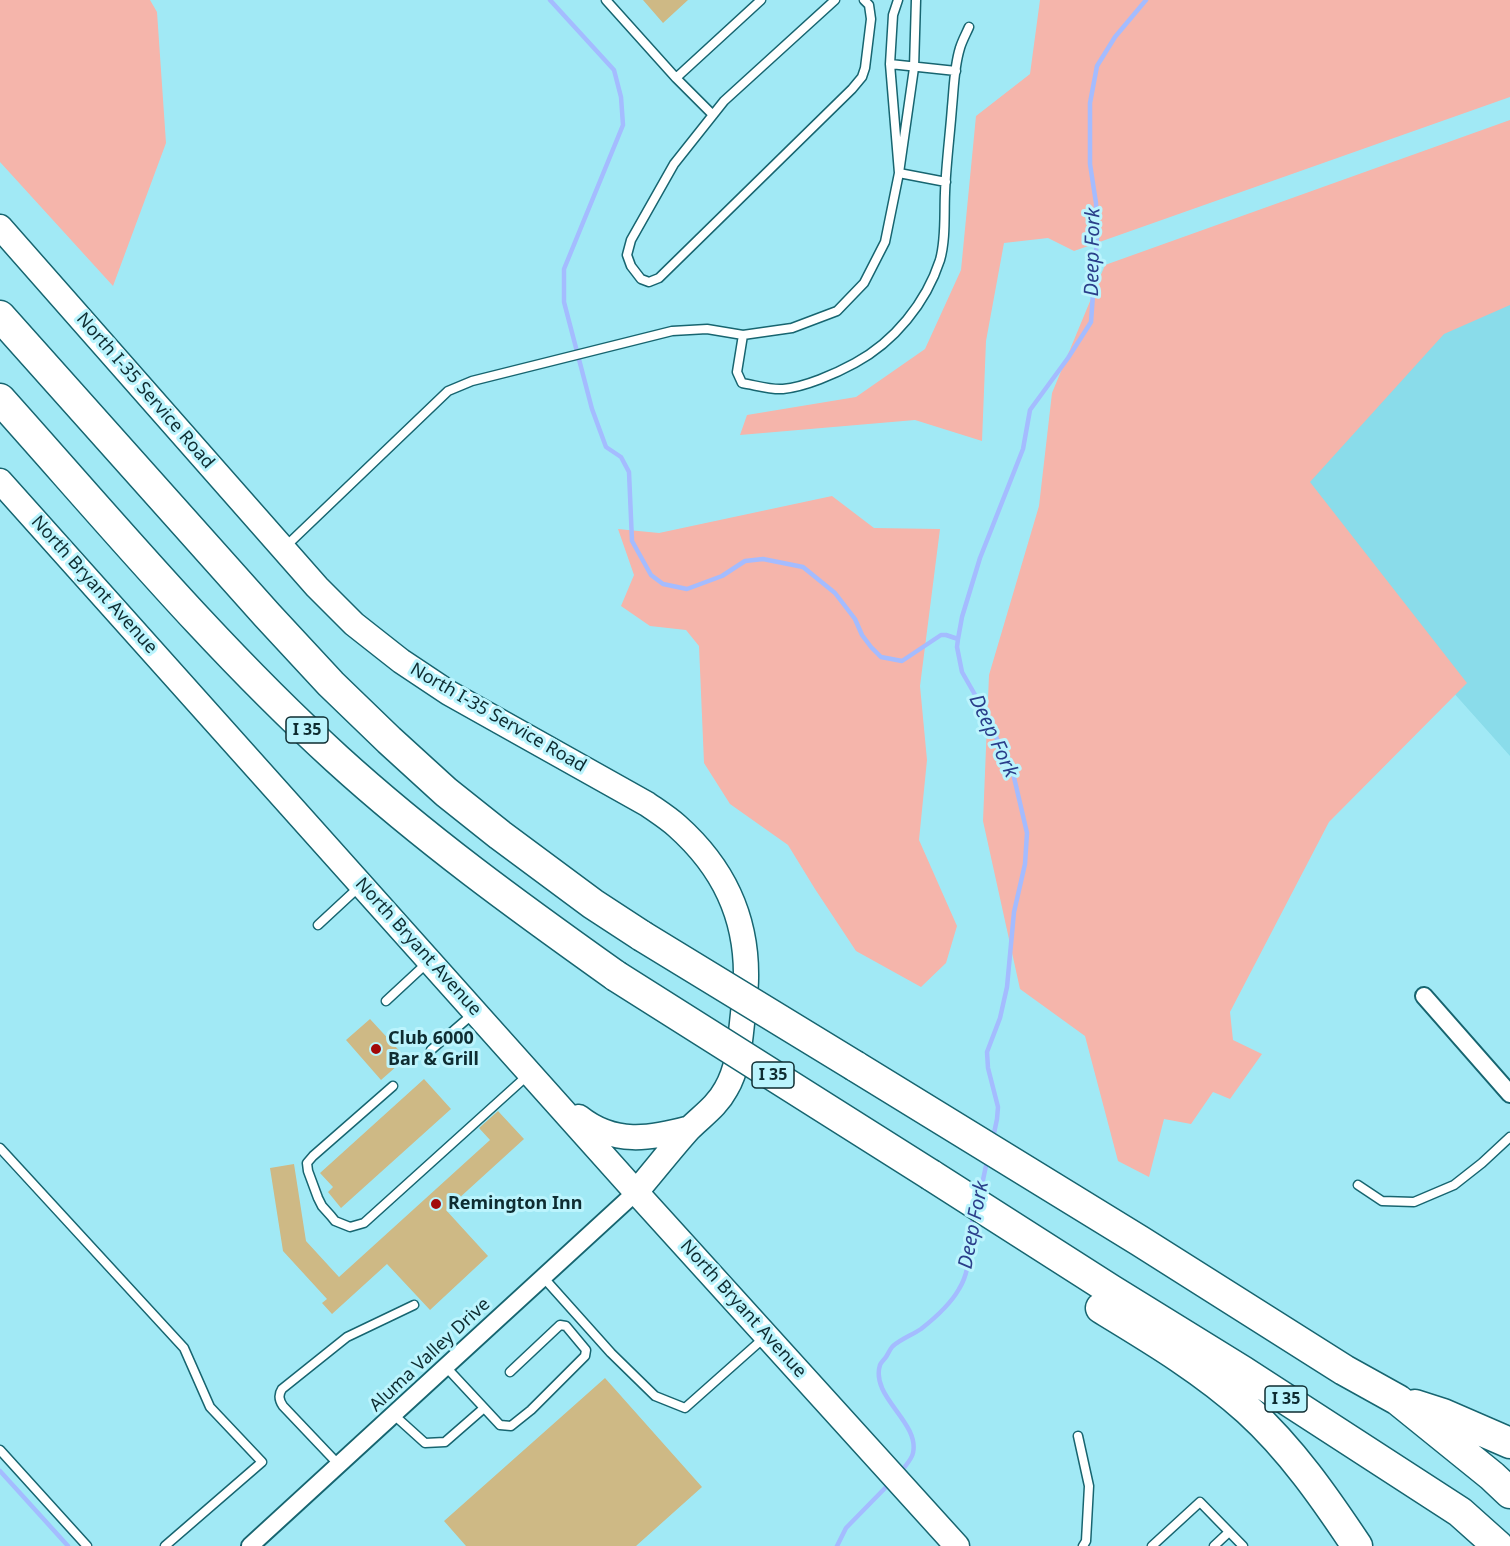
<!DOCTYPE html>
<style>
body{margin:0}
canvas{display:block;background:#a1e9f5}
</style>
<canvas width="1510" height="1546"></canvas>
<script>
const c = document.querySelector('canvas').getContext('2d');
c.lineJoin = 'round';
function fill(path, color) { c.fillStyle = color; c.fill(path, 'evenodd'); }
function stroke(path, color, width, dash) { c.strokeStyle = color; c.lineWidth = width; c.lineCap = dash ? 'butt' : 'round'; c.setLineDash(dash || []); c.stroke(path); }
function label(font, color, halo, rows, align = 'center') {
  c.font = font + ' "Noto Sans",sans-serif'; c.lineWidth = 6; c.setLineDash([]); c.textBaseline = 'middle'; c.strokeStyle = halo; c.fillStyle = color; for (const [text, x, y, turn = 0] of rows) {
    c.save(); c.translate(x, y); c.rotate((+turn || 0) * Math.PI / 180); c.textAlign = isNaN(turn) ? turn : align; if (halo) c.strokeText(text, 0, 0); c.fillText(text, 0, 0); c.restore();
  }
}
const built = new Path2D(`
 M 1510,133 L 1510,756 L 1152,355 Z`);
const green = new Path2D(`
 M 0,0 L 150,0 L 157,12 L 166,143 L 113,286 L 0,162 Z
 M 1040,0 L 1510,0 L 1510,97 L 1074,251 L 1048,238 L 1004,243 L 986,341 L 982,441 L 915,420 L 740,435 L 747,415 L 856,397 L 925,349 L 961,270 L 976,116 L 1030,74 Z
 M 1510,120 L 1510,305 L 1444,334 L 1310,482 L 1467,683 L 1329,822 L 1230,1012 L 1233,1040 L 1262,1054 L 1230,1099 L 1213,1092 L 1191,1124 L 1164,1119 L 1149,1177 L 1118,1161 L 1085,1036 L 1020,989 L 983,821 L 989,675 L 1039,506 L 1052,393 L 1105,265 Z
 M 832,496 L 874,528 L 940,529 L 920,686 L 927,760 L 919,840 L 957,926 L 946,963 L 921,987 L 856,951 L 815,889 L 788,845 L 730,804 L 704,763 L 699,646 L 686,630 L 650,626 L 621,606 L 634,575 L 618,529 L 659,533 Z`);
const stream = new Path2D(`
 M 550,0 L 614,70 L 621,97 L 623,125 L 564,269 L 564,302 L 592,409 L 606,447 L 621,457 L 629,472 L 632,541 L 651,575 L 663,584 L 687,589 L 722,576 L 745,561 L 763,559 L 803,567 L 835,593 L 855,619 L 862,635 L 871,647 L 881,657 L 902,661 L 941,635 L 946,635 L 958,639
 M 993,1138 L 997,1119 L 998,1107 L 988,1068 L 987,1052 L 1000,1018 L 1007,987 L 1014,912 L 1025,864 L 1027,833 L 1013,773 L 982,707 L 962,672 L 957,647 L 958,639 L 962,617 L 980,558 L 1023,449 L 1030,410 L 1068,358 L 1091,322 L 1097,238 L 1096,203 L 1090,164 L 1090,103 L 1097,66 L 1115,37 L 1146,0
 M 980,1194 L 987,1161
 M 0,1471 L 68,1546
 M 901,1472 C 905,1466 912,1459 913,1453 C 920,1422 870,1397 880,1365 C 881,1362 884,1360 886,1357 C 888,1354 890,1349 893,1346 C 901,1339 912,1335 921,1329 C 935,1318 950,1305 959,1289 C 974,1265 966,1239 974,1213
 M 837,1546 L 846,1528 L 891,1482`);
const building = new Path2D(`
 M 643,0 L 688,0 L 663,23 Z
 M 370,1019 L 406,1058 L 381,1080 L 346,1040 Z
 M 424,1079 L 451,1109 L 341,1208 L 328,1192 L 333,1187 L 320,1173 Z
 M 498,1111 L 524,1139 L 446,1210 L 488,1256 L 430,1310 L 387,1264 L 332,1314 L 322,1303 L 327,1299 L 283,1251 L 270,1168 L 294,1164 L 306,1241 L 339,1277 L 490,1140 L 479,1128 Z
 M 605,1378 L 702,1487 L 636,1546 L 466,1546 L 444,1521 Z`);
const lane = new Path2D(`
 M 606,0 L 676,78 L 713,115
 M 835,0 L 724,101 L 674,164 L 631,240 L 627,255 L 631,266 L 641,279 L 649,282 L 659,278 L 852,89 L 862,77 L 865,68 L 871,19 L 869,5 L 864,0
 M 916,0 L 914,68 L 899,173 L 946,182
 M 890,64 L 956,71
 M 676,78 L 761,0
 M 743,335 L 737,372 L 742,383 C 755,385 770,390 783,389 C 805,387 835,374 855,363 C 894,342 926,303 940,260 C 946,239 944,215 945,193 C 946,164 950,135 952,107 C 954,87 954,67 960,48 C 962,41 966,34 969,27
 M 284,548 L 448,391 L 472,381 L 672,331 L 707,329 L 743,335 L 792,328 L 837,311 L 864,283 L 885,242 L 899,173 L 890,64 L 893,15 L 898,0
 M 318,925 L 359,887
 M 386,1001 L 427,963
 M 431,1050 L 474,1013
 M 393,1086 L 313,1156 L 307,1163 L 308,1171 L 318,1198 L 322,1206 L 331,1216 L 335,1221 L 350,1227 L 364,1223 L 528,1075
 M 0,1148 L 184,1348 L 210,1407 L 262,1462 L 165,1546
 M 1358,1185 L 1382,1201 L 1414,1202 L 1454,1185 L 1482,1163 L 1510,1137
 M 543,1277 L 611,1353 L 655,1396 L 685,1408 L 765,1337
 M 446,1367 L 500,1425 L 511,1426 L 531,1410 L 585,1356 L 586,1350 L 566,1326 L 560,1325 L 510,1372
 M 394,1415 L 425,1443 L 445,1442 L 484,1408
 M 1078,1436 L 1089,1486 L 1086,1541 L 1083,1546
 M 0,1450 L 87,1546
 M 339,1465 L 283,1406 C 279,1400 278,1395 282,1389 L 347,1337 L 414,1305
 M 1152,1546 L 1200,1502 L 1243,1546
 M 1214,1546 L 1229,1532`);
const street = new Path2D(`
 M 1424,996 L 1510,1094
 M 250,1546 L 636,1192`);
const secondary = new Path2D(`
 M 0,227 L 317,587 L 354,624 L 401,661 L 449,693 L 647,804 C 657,811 668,818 677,826 C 723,867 747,916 746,978 C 746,990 744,1002 743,1014 C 740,1040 739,1067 726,1089 C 717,1106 702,1116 689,1129 C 671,1149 654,1171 636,1192
 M 0,481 L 636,1192 L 957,1546
 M 579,1117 C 614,1145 650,1139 690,1128`);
const highway = new Path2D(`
 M 0,316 L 267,615 L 331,684 L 389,740 L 446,792 L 500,835 L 593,904 L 642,936
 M 0,399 C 110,522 215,648 337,759 C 425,839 519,907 616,976
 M 855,1066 L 1140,1241 L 1344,1370 L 1398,1400 L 1492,1476 L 1510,1493
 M 931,1175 L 1111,1290 L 1244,1372 L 1460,1512 L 1498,1546
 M 1101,1308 C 1152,1339 1204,1370 1248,1410 C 1291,1449 1325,1498 1357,1546
 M 1415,1405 L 1443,1414 L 1510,1443`);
const highwayBridge = new Path2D(`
 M 642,936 L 855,1066
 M 616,976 L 931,1175`);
const markers = [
 [376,1049,6,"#a20909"],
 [436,1204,6,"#a20909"]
];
const shields = [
 [307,730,42],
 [773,1075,42],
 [1286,1399,42]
];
const shieldNames = [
 ["I 35",307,730],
 ["I 35",773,1075],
 ["I 35",1286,1399]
];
const streetNames = [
 ["North I-35 Service Road",145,391,49],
 ["North Bryant Avenue",94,585,48],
 ["North I-35 Service Road",498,718,30],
 ["North Bryant Avenue",418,947,48],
 ["North Bryant Avenue",743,1309,48],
 ["Aluma Valley Drive",430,1355,-43]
];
const poiNames = [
 ["Club 6000",388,1039],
 ["Bar & Grill",388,1060],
 ["Remington Inn",448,1204]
];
const waterNames = [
 ["Deep Fork",1093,252,-89],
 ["Deep Fork",993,736,65],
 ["Deep Fork",974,1225,-79]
];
fill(built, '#8adcea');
fill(green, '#f5b5ab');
stroke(stream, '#a4bcff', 4.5);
fill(building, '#ceb985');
stroke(lane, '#176570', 11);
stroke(street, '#176570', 20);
stroke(secondary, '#176570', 27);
stroke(highway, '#176570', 33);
stroke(lane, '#fff', 8);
stroke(street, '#fff', 16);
stroke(secondary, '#fff', 24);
stroke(highway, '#fff', 30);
stroke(highwayBridge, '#176570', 33, []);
stroke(highwayBridge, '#fff', 30);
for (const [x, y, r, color] of markers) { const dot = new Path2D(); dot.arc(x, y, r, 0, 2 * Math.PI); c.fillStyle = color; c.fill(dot); stroke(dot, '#bbf4fd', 2); }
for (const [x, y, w] of shields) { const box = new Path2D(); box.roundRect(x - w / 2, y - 13, w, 26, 4.5); c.fillStyle = '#bbf4fd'; c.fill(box); stroke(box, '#0e2c31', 1.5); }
label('bold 16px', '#0e2c31', null, shieldNames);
label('18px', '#0e2c31', '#bbf4fd', streetNames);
label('bold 18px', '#0e2c31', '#bbf4fd', poiNames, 'left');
label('italic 20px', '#2a3e8a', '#bbf4fd', waterNames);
</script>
